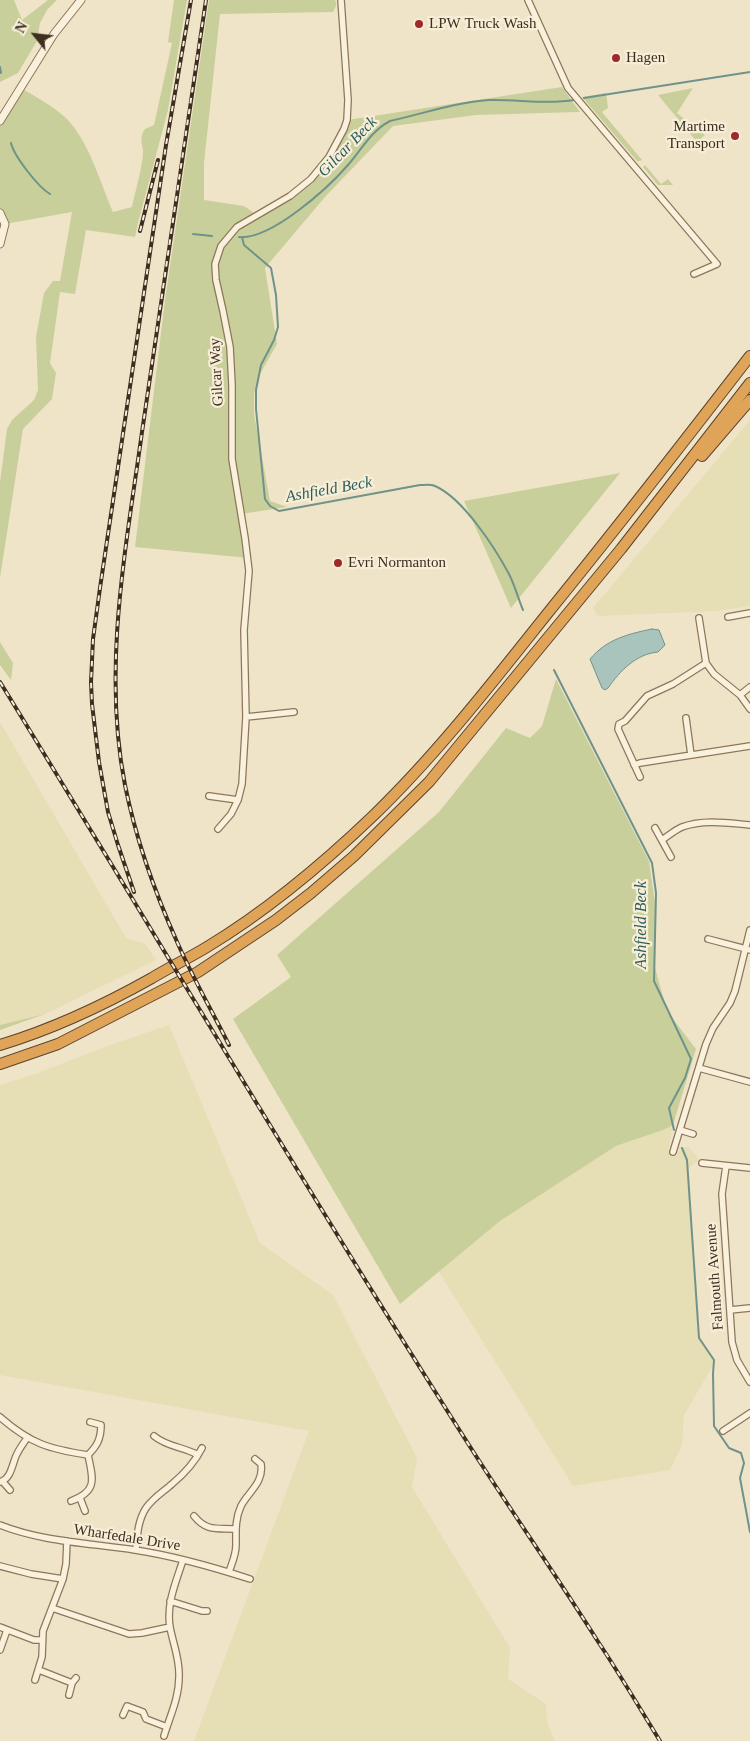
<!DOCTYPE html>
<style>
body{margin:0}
#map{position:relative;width:750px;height:1741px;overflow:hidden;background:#f0e4c8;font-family:"Times New Roman",serif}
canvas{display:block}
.north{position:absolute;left:10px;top:10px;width:50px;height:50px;-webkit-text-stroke:4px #f7eed8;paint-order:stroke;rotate:299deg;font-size:14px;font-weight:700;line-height:20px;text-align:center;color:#3d2e20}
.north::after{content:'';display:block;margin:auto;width:18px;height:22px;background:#3d2e20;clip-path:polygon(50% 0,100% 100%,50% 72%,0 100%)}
</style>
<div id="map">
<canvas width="750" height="1741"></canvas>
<div class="north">N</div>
</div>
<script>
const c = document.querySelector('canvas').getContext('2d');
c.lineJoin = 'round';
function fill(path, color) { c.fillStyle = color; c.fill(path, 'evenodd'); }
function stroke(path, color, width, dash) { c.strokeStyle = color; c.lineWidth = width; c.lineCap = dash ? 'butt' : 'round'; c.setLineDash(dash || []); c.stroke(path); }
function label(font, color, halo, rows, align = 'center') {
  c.font = font + ' "Times New Roman",serif'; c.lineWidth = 4.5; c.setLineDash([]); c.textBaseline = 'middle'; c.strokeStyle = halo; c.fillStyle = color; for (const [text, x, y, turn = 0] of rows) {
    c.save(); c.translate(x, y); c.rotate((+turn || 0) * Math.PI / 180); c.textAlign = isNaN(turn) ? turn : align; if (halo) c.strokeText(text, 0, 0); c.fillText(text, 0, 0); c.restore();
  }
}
const farmland = new Path2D(`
 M 750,420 L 750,606 L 717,611 L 598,616 L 593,608 Z
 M 0,722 L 126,938 L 145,944 L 156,960 L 45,1014 L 0,1025 Z
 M 169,1025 L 260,1243 L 333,1295 L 417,1458 L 412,1487 L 510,1648 L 508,1679 L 546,1704 L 547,1722 L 555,1741 L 194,1741 L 309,1431 L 0,1375 L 0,1085 L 35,1074 L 110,1045 Z
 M 673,1125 L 668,1152 L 677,1156 L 680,1147 L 689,1147 L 699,1160 L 688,1169 L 698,1331 L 714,1364 L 684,1415 L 682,1445 L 670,1470 L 573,1486 L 439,1272 L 500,1221 L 616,1146 L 663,1130 Z`);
const green = new Path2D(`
 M 0,0 L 14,0 L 22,20 L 48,0 L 57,0 L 47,10 L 40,23 L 37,41 L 18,73 L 0,82 Z
 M 174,0 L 187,0 L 168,110 L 138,223 L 135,237 L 86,230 L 75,294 L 60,292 L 50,363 L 56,373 L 52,399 L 23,429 L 0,578 L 0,482 L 7,429 L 12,420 L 34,400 L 38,390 L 36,337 L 44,293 L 53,281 L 60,281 L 72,212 L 5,224 L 0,213 L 0,121 L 21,88 C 36,97 53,106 66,118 C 89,141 100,182 113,212 L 132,207 C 135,192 143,166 143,151 C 142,142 139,137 145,129 L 154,125 L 172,43 L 168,42 Z
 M 209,0 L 335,0 C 338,4 335,8 333,12 L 220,14 L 204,163 L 204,200 L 244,206 L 257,215 L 274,206 L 321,168 L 347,120 L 562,87 L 580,112 L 476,115 L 393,126 L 325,197 L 265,268 L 277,344 L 260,374 L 254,394 L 254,414 L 270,501 L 287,507 L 241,514 L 248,558 L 135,547 L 165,300 Z
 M 693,88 L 677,113 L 705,135 L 697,142 L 658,95 Z
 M 606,93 L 608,108 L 602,112 L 642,160 L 640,161 L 637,161 L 582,97 Z
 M 645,165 L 661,184 L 668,179 L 673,185 L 658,185 L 643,167 Z
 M 620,473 L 511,608 L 464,501 Z
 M 0,642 L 13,663 L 11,680 L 0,665 Z
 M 556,679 L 649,861 L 656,910 L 654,964 L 667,1011 L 696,1049 L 673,1125 L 663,1130 L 616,1146 L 500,1221 L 400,1304 L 233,1019 L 291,977 L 277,955 L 439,812 L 506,728 L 530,738 L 542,726 Z
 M 45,1014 L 0,1030 L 0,1025 Z`);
const water = new Path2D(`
 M 652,629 L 659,630 L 665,645 L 658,652 C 636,654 620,671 608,688 L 605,690 L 602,688 L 590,659 C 607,639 628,634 652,629 Z`);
const stream = new Path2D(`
 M 0,67 L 1,73
 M 584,98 L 750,72
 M 11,143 C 14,156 38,187 50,194
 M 193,234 L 212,236
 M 239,237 C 271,240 328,188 348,165 C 362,149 371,131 390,121 C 422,114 456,102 489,100 C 517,99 546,105 574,100
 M 242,237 L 244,245 L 271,268 L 276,295 L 278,327 L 274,340 L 261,365 L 256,390 L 256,409 L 265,499 L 270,506 L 279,511 L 420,485 C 425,485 431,484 435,486 C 463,498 495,548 509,574 C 515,586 518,598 523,610
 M 554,670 L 652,863 L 656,893 L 654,981 L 691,1059 L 685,1078 L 669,1108 L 674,1130
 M 682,1148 L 687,1160 L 699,1338 L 714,1360 L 713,1374 L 714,1426 L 729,1448 L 741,1453 L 744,1463 L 740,1478 L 750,1532`);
const minor = new Path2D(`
 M 528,0 L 568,88 L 717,264 L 694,274
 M 728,617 L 750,613
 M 699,618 L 706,663 L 714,674 L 740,695 L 750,709
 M 740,695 L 750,687
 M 246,717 L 294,712
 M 686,718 L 691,755
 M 634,765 L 640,763 L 750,746
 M 640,777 L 618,729 L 619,724 L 625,721 L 647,696 L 673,684 L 706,663
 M 209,796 L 238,800
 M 655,828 L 671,857
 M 218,829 L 231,814 L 238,800 L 242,784 L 246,717 L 244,630 L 249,571 L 245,538 L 232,459 L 232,385 L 230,347 L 223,311 L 216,280 L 215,264 L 221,246 L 237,227 L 290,196 L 311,179 L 329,157 L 344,129 L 347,120 L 348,100 L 341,0
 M 662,840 C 668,836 675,830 682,827 C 704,819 728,823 750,825
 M 708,939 L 750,950
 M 699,1068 L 750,1082
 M 680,1130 L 693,1134
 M 673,1152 L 706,1044 L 713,1028 L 730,1003 L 735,991 L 750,930
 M 702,1163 L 750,1168
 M 726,1166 L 722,1194 L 732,1342 L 737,1360 L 750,1382
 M 730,1310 L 750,1308
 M 0,1417 C 31,1444 49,1449 88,1455
 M 723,1431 L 750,1413
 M 154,1436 C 167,1447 184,1447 198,1455
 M 88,1455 C 97,1446 101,1439 101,1425 L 90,1422
 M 0,1482 C 11,1479 12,1465 16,1456 C 19,1449 23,1444 27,1438
 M 3,1482 L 10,1490
 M 80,1498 L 85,1511
 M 71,1501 C 98,1491 93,1479 88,1455
 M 194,1516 C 207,1532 217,1528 235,1529
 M 0,1525 C 43,1542 90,1543 135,1550 C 174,1556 213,1567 250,1579
 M 136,1550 C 137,1536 138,1520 146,1508 C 153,1498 163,1492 172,1484 C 184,1474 195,1462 202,1448
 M 0,1566 L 31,1574 L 63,1579
 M 229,1572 C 232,1563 236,1555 236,1545 C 236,1531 235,1519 241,1506 C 248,1492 264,1483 261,1464 L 255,1459
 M 170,1601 L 202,1611 L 207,1611
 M 52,1608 L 129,1634 L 142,1633 L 170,1627
 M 0,1627 L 34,1640 L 42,1640
 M 0,1650 L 7,1630
 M 39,1670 L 72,1683 L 76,1678
 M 35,1680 L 42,1657 L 43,1631 L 63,1579 L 66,1564 L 67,1541
 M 69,1695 L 72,1683
 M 123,1715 L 127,1706 L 143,1712 L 146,1719 L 167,1727
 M 164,1736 C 170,1716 179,1698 179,1677 C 180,1659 173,1644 170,1627 C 166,1604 176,1582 183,1560`);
const tertiary = new Path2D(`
 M 0,121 L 54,34 L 81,0
 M 0,213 L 5,224 L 0,244`);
const motorway = new Path2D(`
 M 702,456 L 750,400
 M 0,1045 C 53,1029 104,1005 152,978 C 170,967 189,958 207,947 C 265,912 325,862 374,815 C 437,754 492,683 547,614 C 616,529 683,443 750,356
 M 0,1064 L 58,1044 L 198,972 L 276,920 L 311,893 L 354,856 L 429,782 L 621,549 L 750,383`);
const rail = new Path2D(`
 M 206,0 C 184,144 163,288 142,432 C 126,548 102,668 125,785 C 136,840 155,893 178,944 C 193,978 212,1011 229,1045
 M 140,231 L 158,160
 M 0,682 C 159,940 313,1201 476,1456 C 516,1518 558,1578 597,1640 C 619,1673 639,1707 660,1741
 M 134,892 L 118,845 L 108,812 L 99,762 L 92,704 L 91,682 L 93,639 L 100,588 L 166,145 L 191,0`);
const markers = [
 [419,24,5,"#9e2a2b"],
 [616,58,5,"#9e2a2b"],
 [735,136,5,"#9e2a2b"],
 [338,563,5,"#9e2a2b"]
];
const poiNames = [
 ["LPW Truck Wash",429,24],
 ["Hagen",626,58],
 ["Martime",725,127,"right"],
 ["Transport",725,144,"right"],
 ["Evri Normanton",348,563]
];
const streetNames = [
 ["Gilcar Way",217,372,-93],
 ["Falmouth Avenue",715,1277,-94],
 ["Wharfedale Drive",127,1538,9]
];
const waterNames = [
 ["Gilcar Beck",348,147,-46],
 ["Ashfield Beck",329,490,-10],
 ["Ashfield Beck",642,925,-90]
];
fill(farmland, '#e6deb5');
fill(green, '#c9cf9b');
fill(water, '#a9c4bc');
stroke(water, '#6f938a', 1);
stroke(stream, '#6f938a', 2);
stroke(minor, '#8d765c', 8);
stroke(tertiary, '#8d765c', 9);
stroke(motorway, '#5b4430', 12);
stroke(minor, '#faf1dc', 5.5);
stroke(tertiary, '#faf1dc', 7);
stroke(motorway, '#e0a458', 10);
stroke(rail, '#3d2e20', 4);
stroke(rail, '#f7eed8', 2, [5.5]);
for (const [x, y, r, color] of markers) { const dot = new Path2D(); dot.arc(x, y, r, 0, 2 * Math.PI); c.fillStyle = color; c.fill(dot); stroke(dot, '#f7eed8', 2); }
label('15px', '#3d2e20', '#f7eed8', poiNames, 'left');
label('15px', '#3d2e20', '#f7eed8', streetNames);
label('italic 16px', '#2f5d5a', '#f7eed8', waterNames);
</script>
